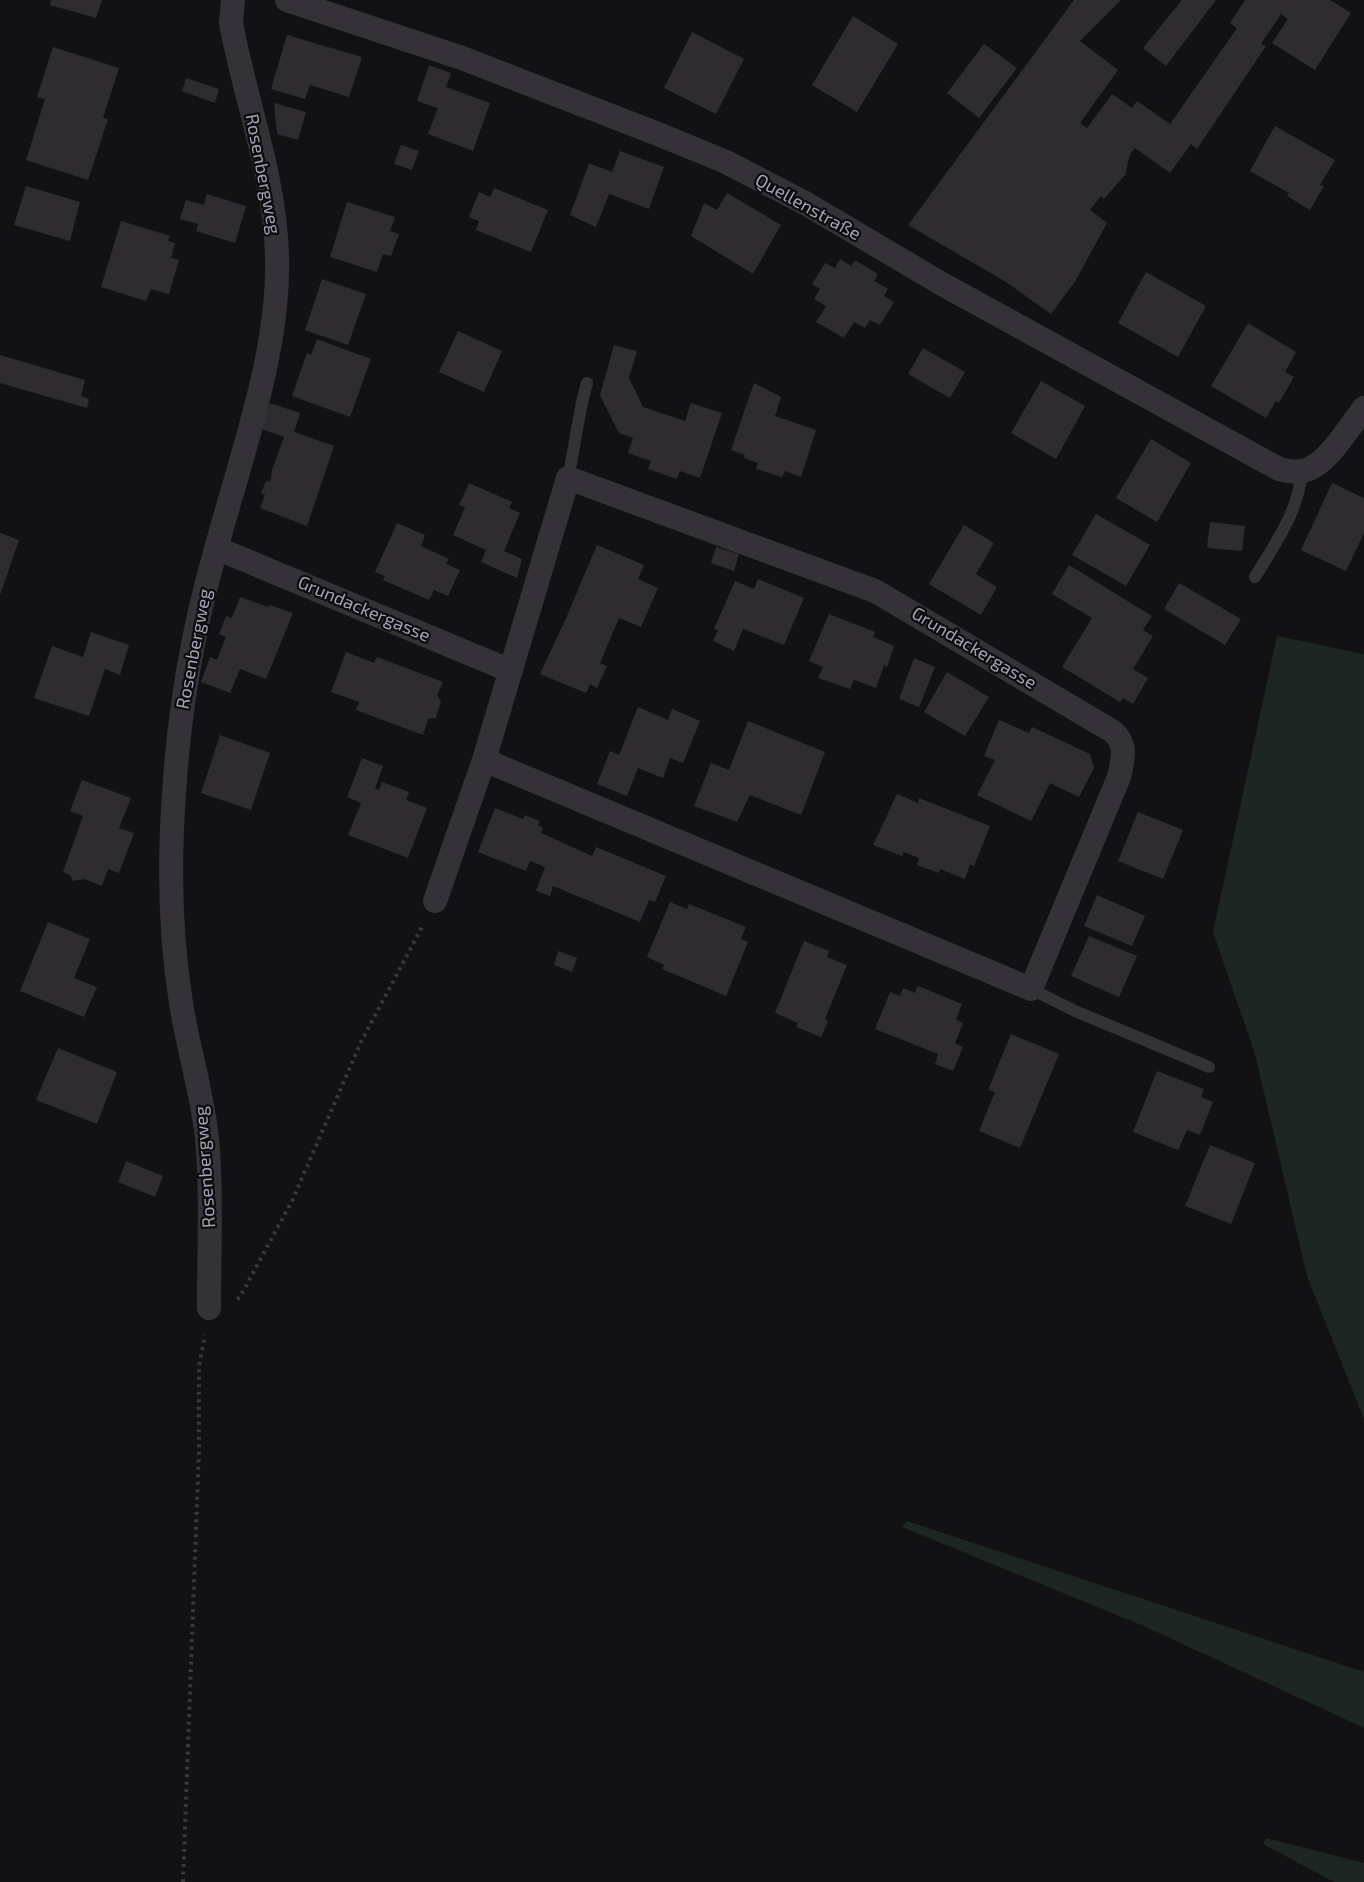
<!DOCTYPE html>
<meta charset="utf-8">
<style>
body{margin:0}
canvas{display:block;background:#121113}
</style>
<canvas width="1364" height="1882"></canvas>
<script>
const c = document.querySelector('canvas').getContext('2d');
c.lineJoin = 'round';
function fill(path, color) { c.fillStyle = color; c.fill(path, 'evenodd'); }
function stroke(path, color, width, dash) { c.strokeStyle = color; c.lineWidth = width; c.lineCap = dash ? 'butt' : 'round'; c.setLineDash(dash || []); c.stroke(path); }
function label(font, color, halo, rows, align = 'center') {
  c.font = font + ' "Exo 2",sans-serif'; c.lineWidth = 4.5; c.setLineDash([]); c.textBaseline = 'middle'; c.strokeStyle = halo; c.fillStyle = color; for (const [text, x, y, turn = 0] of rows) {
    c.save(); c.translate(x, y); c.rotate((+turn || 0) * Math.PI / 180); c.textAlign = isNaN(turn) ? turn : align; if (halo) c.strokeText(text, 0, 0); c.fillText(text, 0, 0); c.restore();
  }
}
const green = new Path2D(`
 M 1277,636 L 1364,654 L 1364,1419 L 1307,1276 L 1255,1054 L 1213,932 Z
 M 907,1521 L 1364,1672 L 1364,1728 L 1146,1627 L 902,1527 Z
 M 1266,1838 L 1364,1863 L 1364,1882 L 1334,1882 L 1263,1844 Z`);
const building = new Path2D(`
 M 51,0 L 102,0 L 96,18 L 50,5 Z
 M 1074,0 L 1121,0 L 1080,41 L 1118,70 L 1080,123 L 1087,128 L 1112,94 L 1132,108 L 1137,101 L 1170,124 L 1237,28 L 1230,23 L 1245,0 L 1330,0 L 1351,13 L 1315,70 L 1272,43 L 1288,19 L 1281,14 L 1261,44 L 1266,46 L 1197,149 L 1191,144 L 1170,173 L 1135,148 L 1130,154 L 1125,175 L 1104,199 L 1101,196 L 1090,210 L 1107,223 L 1076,280 L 1051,314 L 1006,282 L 908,225 Z
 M 1182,0 L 1216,0 L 1166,66 L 1143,48 Z
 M 853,16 L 898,44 L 857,112 L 812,85 Z
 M 692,32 L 744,59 L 716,114 L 664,88 Z
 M 287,35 L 362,57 L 349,97 L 310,85 L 305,99 L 271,89 Z
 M 984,44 L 1017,68 L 979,118 L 947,93 Z
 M 53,47 L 119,68 L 103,118 L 108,119 L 88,180 L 26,160 L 45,99 L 37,97 Z
 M 429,65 L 451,73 L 446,87 L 490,103 L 473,151 L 428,134 L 438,108 L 417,101 Z
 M 186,78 L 219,89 L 215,103 L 182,91 Z
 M 274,103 L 306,112 L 298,140 L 277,134 Z
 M 1275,126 L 1335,160 L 1320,185 L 1324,186 L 1310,210 L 1287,196 L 1289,193 L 1250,171 Z
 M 401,145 L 419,151 L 412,170 L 394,164 Z
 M 620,151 L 664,167 L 649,209 L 609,194 L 596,227 L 570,215 L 589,163 L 612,172 Z
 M 26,186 L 80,202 L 70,241 L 14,225 Z
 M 494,188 L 548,210 L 531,252 L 476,230 L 479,221 L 469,217 L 479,192 L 490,197 Z
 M 727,193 L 781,225 L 753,274 L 691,236 L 704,203 L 717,210 Z
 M 207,194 L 246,206 L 235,243 L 196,231 L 198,224 L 180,219 L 186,200 L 204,205 Z
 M 347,202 L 395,217 L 390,231 L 399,234 L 391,256 L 383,254 L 377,272 L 330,257 Z
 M 121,221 L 170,236 L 168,241 L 175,243 L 171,258 L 179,260 L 169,294 L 151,289 L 146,301 L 101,287 Z
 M 840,259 L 851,266 L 855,260 L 878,274 L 874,281 L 888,289 L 884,296 L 894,302 L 880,325 L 870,320 L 865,328 L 854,322 L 844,338 L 816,322 L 826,306 L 814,299 L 820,289 L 812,284 L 825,263 L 835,268 Z
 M 1146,272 L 1206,306 L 1178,357 L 1118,323 Z
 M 322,279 L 366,294 L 348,345 L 305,330 Z
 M 1248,323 L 1296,352 L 1285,372 L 1294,377 L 1279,403 L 1276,401 L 1266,418 L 1211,386 Z
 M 458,331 L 502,351 L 484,392 L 439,372 Z
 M 317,339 L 371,359 L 350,417 L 292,396 L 307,353 L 311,355 Z
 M 614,345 L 637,351 L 629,378 L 643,407 L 685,421 L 691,403 L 722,413 L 700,478 L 680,471 L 677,479 L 648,469 L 651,461 L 628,453 L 633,438 L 619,433 L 600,395 Z
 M 923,348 L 965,372 L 950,398 L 908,374 Z
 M 0,355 L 85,380 L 81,396 L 89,399 L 87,408 L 0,383 Z
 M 1041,381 L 1085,406 L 1056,459 L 1011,433 Z
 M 754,383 L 781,397 L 775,416 L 816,430 L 801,477 L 785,471 L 782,477 L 756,469 L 758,463 L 744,458 L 745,455 L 731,450 Z
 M 270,403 L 300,413 L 294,432 L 334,446 L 307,526 L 260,508 L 265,495 L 261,493 L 266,481 L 270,482 L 272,473 L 271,473 L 284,437 L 261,429 Z
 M 1151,439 L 1191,463 L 1157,522 L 1116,498 Z
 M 469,483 L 512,502 L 509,508 L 520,513 L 504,551 L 522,559 L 517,578 L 481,562 L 486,550 L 453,535 L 465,507 L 459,505 Z
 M 1332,483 L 1364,498 L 1364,533 L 1346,571 L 1301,550 Z
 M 1096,514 L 1150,545 L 1126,586 L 1072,555 Z
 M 1210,522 L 1245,526 L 1242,551 L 1207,548 Z
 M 397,523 L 425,535 L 421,546 L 449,559 L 446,564 L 460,570 L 448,596 L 434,590 L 429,600 L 383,580 L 385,576 L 375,572 Z
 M 964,525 L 994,543 L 976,574 L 997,587 L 981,615 L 929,584 Z
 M 0,533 L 19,540 L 0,595 Z
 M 597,545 L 644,565 L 638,579 L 658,588 L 641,627 L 619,618 L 600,663 L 607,666 L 597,688 L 590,684 L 586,693 L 540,674 L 567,616 Z
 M 716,547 L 739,554 L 734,571 L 711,563 Z
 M 1069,565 L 1152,616 L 1143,630 L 1153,636 L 1133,669 L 1148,678 L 1133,704 L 1123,698 L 1120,702 L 1062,667 L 1092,618 L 1052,594 Z
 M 758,579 L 804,598 L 784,645 L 743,629 L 734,651 L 713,641 L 718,630 L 714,629 L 735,581 L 754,589 Z
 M 1179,583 L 1241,619 L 1225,645 L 1164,609 Z
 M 240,597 L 268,607 L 270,605 L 293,613 L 266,679 L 240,669 L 230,693 L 201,682 L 210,657 L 217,660 L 226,637 L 219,634 L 226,616 L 232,618 Z
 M 829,614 L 875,632 L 873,637 L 894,646 L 887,667 L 884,665 L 876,688 L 854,680 L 850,689 L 818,678 L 823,667 L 809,661 Z
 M 91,632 L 129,645 L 120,675 L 105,669 L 89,716 L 34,698 L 52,646 L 83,657 Z
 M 346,652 L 374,663 L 377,657 L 443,682 L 437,695 L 441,701 L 436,718 L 428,719 L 423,735 L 356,710 L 359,702 L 331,692 Z
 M 914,658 L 935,667 L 919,707 L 899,699 Z
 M 947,672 L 989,697 L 965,736 L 924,712 Z
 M 638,707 L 668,720 L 672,709 L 700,721 L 683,763 L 670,758 L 663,778 L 638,768 L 627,796 L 597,784 L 610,751 L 619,755 Z
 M 999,720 L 1029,733 L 1032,727 L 1090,754 L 1094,768 L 1079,797 L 1050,783 L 1031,821 L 977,795 L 995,760 L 984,756 Z
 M 748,721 L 825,752 L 801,815 L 750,795 L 737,822 L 694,806 L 711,763 L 729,770 Z
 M 220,735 L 270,753 L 251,810 L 201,793 Z
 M 362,758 L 383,766 L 375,788 L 379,790 L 382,782 L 409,792 L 406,800 L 427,808 L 408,858 L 348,835 L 361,803 L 347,797 Z
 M 82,780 L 131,798 L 119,828 L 134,833 L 119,873 L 108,869 L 102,886 L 84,879 L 73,881 L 70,875 L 63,872 L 83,816 L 70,811 Z
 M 897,794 L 918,803 L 919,798 L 990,826 L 974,866 L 970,864 L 965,879 L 940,869 L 939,873 L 917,865 L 919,858 L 904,852 L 902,856 L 873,845 Z
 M 495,808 L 523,819 L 525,815 L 540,821 L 538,825 L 543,828 L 541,833 L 592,856 L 596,847 L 666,876 L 655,902 L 649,900 L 640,922 L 553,886 L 550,896 L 536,891 L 545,867 L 530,861 L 526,871 L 478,852 Z
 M 1138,812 L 1183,830 L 1163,879 L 1118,861 Z
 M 1097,895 L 1145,916 L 1132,946 L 1084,926 Z
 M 670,902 L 687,909 L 689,904 L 746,927 L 741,939 L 748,942 L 726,996 L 662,969 L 664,965 L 647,957 Z
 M 48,922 L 90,939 L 74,978 L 97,987 L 84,1017 L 20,991 Z
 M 1089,936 L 1137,956 L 1119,997 L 1071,976 Z
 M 804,941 L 829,951 L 827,957 L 847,965 L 825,1019 L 828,1021 L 821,1037 L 796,1027 L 798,1023 L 775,1013 Z
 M 558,951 L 577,958 L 572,972 L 554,965 Z
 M 918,986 L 962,1004 L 956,1020 L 963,1023 L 955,1043 L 963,1047 L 953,1071 L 935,1064 L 938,1054 L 875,1029 L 890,992 L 900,996 L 903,988 L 915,993 Z
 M 1011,1034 L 1059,1054 L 1020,1148 L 979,1131 L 995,1092 L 988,1090 Z
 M 58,1048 L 117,1072 L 97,1124 L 36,1100 Z
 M 1157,1071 L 1204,1089 L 1201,1097 L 1213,1102 L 1200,1135 L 1187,1130 L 1178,1150 L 1133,1132 Z
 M 1210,1145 L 1255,1163 L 1231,1224 L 1185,1206 Z
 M 126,1161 L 163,1176 L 155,1197 L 118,1182 Z`);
const path = new Path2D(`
 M 237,1299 L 240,1297 L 292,1201 L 361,1042 L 423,925
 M 183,1882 L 199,1448 L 199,1366 L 205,1335`);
const lane = new Path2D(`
 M 568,478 C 575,447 578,414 587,383
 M 1255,577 C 1276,542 1298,513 1302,471
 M 1031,989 L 1075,1011 L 1209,1067`);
const street = new Path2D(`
 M 287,0 L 462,58 L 663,136 L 726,162 L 805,203 L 942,284 L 1279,469 C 1289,472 1301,473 1311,468 C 1330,459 1350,426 1364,408
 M 216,548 L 511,671
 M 435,901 L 484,760 L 568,478 L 875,591 L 1112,731 C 1128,744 1123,759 1119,777 L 1031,989 L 484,760
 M 209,1308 C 209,1251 212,1194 207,1138 C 202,1092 188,1048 181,1003 C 170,934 169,863 174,794 C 179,710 193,629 216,549 C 241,456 280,351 277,255 C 275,177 245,99 231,23 L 233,0`);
const streetNames = [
 ["Rosenbergweg",263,174,79],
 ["Quellenstraße",808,207,29],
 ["Grundackergasse",364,609,23],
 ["Grundackergasse",974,648,31],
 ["Rosenbergweg",194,649,-79],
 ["Rosenbergweg",205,1167,-94]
];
fill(green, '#1d2623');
fill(building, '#2e2c30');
stroke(path, '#3a383f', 4, [3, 4.5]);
stroke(lane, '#343238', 12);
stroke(street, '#343238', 24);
label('18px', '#a6a1b5', '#0d0c0e', streetNames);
</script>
